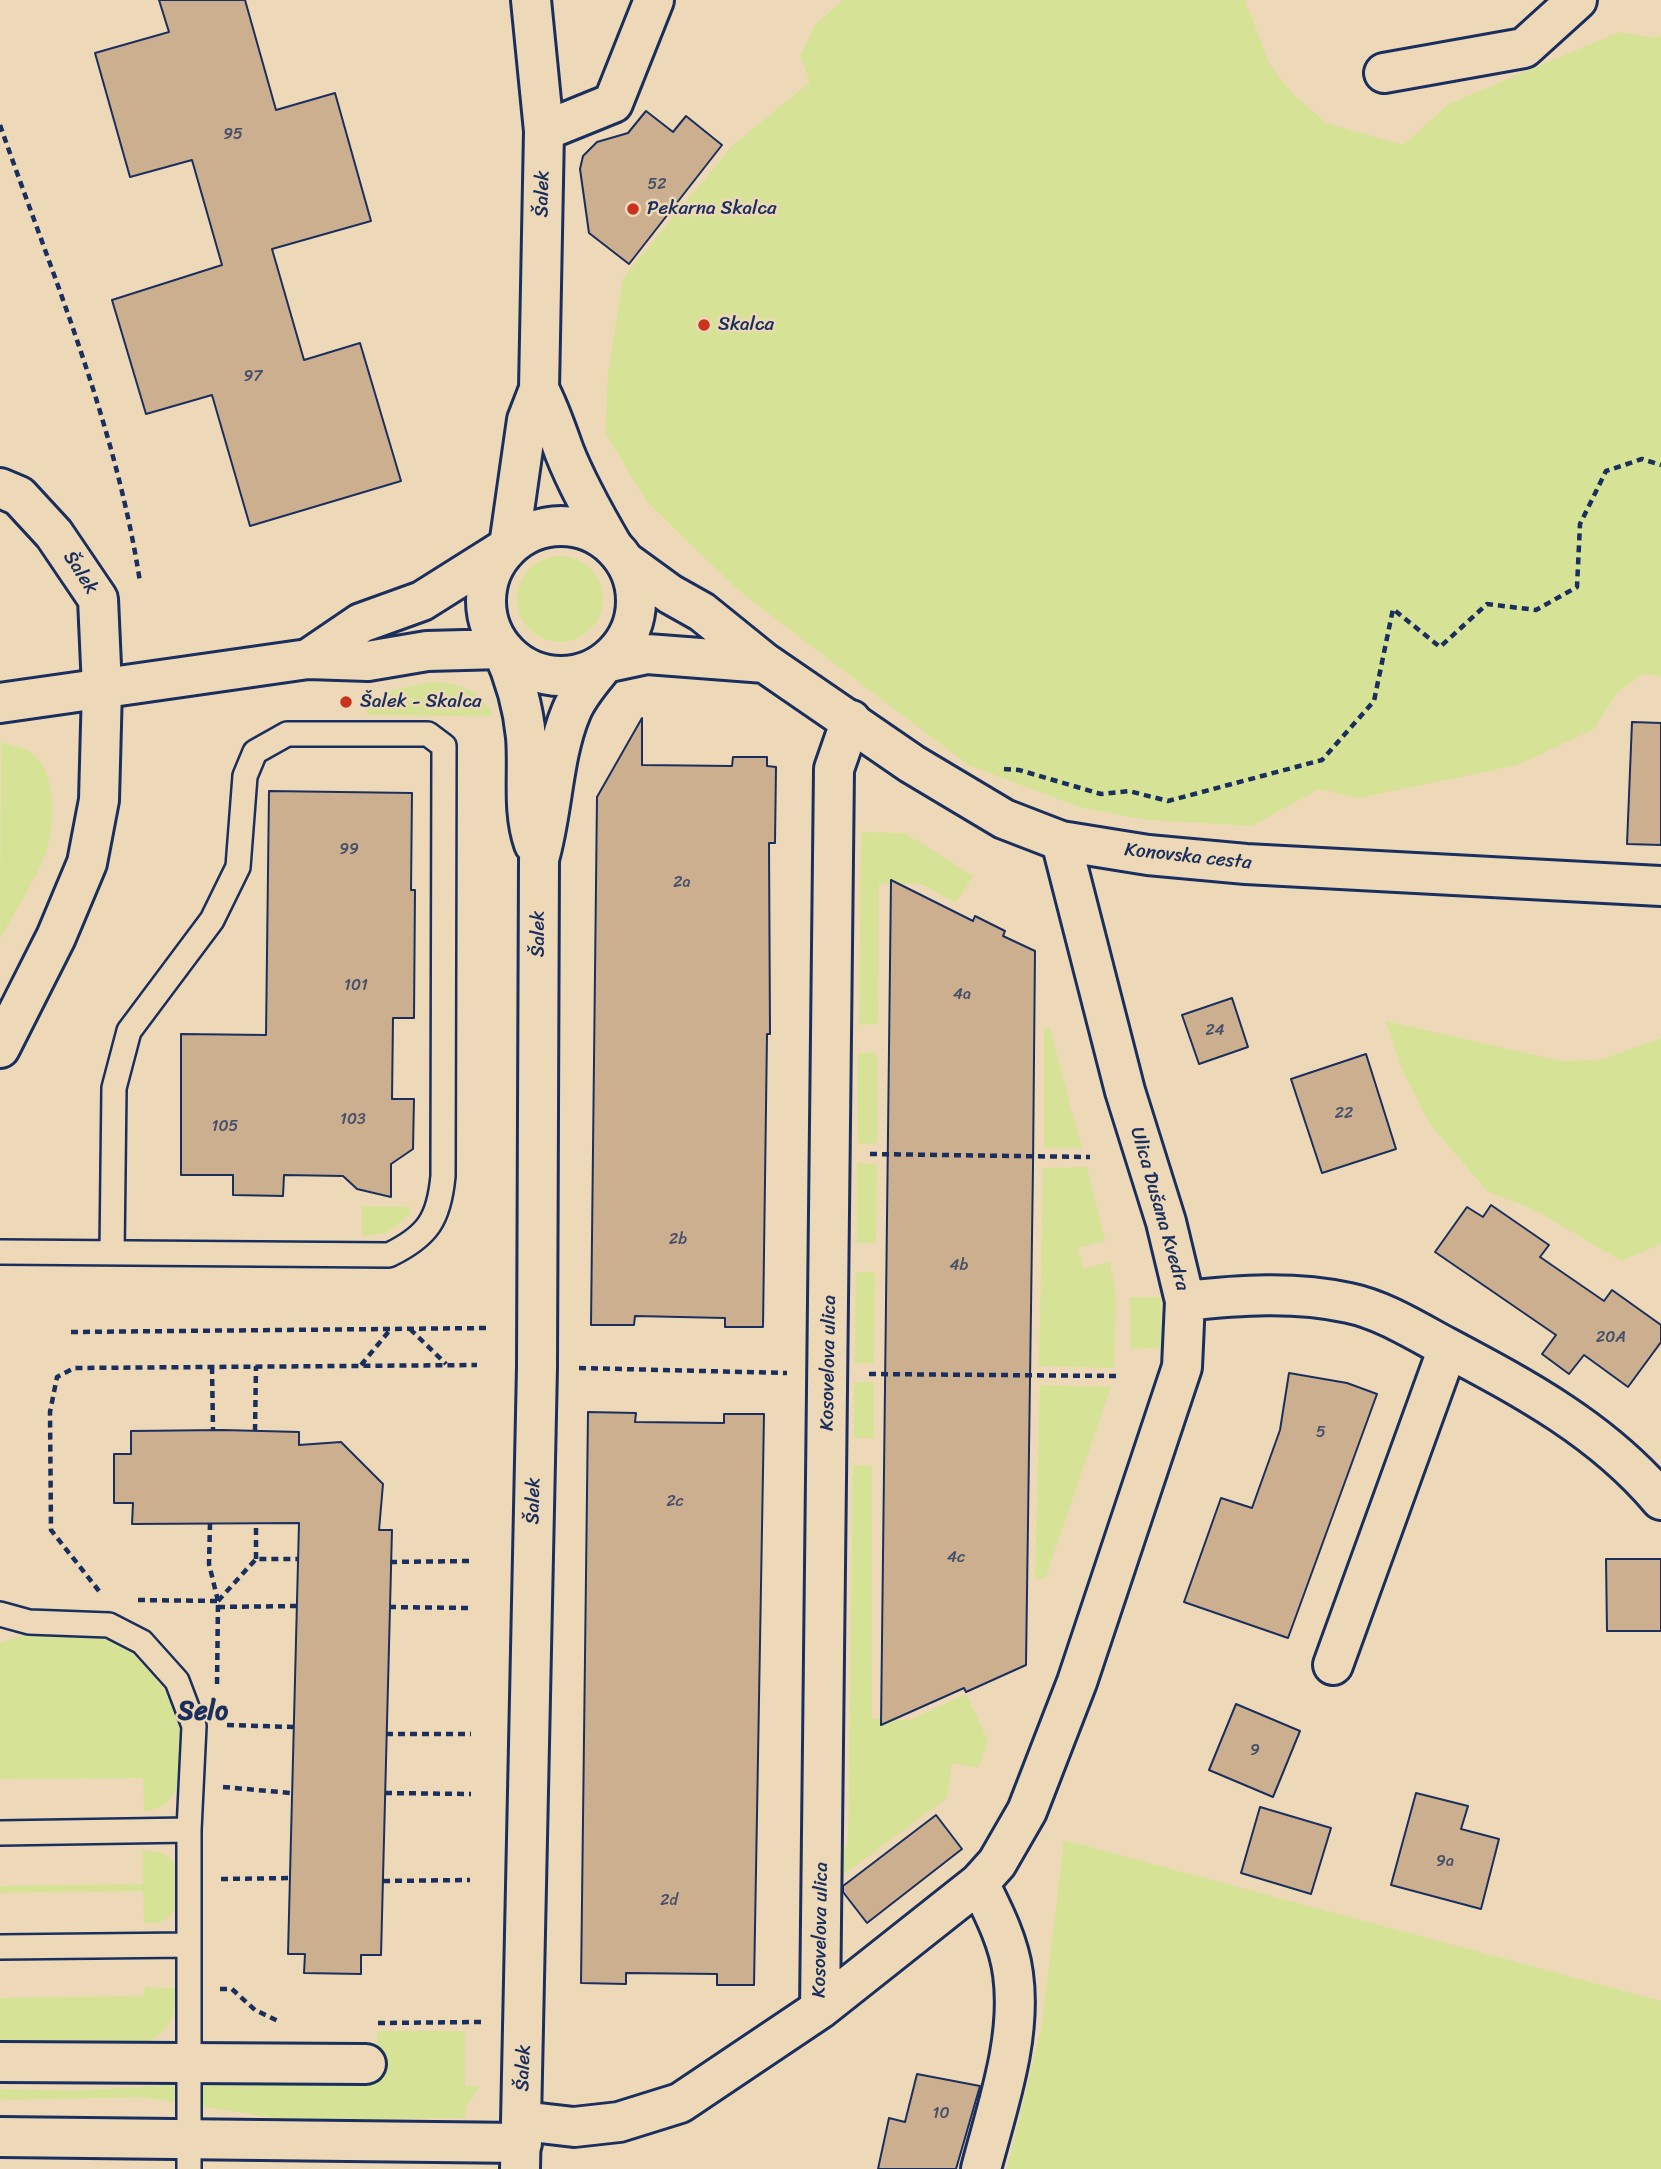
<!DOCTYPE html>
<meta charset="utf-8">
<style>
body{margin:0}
canvas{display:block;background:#edd9b7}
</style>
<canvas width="1661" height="2169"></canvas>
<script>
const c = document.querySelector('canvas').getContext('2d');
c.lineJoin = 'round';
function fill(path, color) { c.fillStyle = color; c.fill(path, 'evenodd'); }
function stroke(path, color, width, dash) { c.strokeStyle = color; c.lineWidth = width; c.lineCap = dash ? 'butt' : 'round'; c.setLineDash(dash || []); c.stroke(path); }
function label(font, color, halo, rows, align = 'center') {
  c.font = font + ' Sriracha,sans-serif'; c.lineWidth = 5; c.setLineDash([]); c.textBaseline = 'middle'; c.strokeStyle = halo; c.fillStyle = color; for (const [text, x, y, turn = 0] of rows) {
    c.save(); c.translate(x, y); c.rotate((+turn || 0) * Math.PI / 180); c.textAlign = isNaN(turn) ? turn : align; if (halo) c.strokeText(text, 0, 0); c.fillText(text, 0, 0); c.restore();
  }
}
const green = new Path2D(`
 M 843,0 L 1245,0 L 1269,63 L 1291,92 L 1326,123 L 1403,145 L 1449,104 L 1619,32 L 1655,38 L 1661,35 L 1661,676 L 1642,674 L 1617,693 L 1594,729 L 1518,765 L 1359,798 L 1319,789 L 1252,826 L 1148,820 L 1082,808 L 968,765 L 739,591 L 647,502 L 605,432 L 608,374 L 623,278 L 732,146 L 810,82 L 800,56 L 815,25 Z
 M517 599a43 43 0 1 1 86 0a43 43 0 1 1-86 0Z
 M 432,682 C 459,682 482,691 493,716 L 367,715 L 366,702 L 381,700 L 392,690 Z
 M 1,742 C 9,745 20,746 27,750 C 57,766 56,820 47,849 C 37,879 15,911 0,939 Z
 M 861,832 L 905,833 L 973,876 L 956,903 L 922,884 L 879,884 L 878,1024 L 859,1025 Z
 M 1386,1021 L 1561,1061 L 1600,1060 L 1661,1038 L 1661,1244 L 1621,1261 L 1533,1209 L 1488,1192 L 1429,1123 L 1401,1068 Z
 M 1044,1029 L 1050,1029 L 1082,1148 L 1044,1148 Z
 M 858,1053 L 877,1053 L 877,1143 L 858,1144 Z
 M 857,1163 L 877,1164 L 876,1243 L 857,1243 Z
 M 1087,1167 L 1105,1241 L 1078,1248 L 1083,1269 L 1110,1262 L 1116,1295 L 1114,1368 L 1039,1366 L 1043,1168 Z
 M 362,1206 L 411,1207 L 410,1214 L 387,1233 L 362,1236 Z
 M 856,1272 L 875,1272 L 874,1363 L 855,1363 Z
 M 1130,1297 L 1161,1297 L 1162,1348 L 1131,1349 Z
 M 854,1382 L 874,1382 L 874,1438 L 854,1438 Z
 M 1040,1385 L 1111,1387 L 1045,1579 L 1035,1579 Z
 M 853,1465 L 872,1466 L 872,1719 L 910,1720 L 966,1694 L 988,1741 L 978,1768 L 952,1763 L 947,1798 L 831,1884 L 832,1847 L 848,1847 Z
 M 25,1635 C 46,1636 94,1632 110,1640 C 137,1653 163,1681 174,1710 C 185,1743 191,1809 144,1811 L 143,1778 L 0,1779 L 0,1643 Z
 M 1064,1840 L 1661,2001 L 1661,2169 L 1007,2169 L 1042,2024 Z
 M 143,1851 C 148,1851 156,1851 160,1852 C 188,1863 187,1910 161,1922 C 156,1924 149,1923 144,1923 L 143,1891 L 0,1893 L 0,1886 L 143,1884 Z
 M 145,1987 L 179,1988 C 177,2013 169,2032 145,2044 C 134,2050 22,2046 0,2046 L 0,1998 L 144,1996 Z
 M 377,2031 L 465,2031 L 465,2086 L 480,2086 L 466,2106 L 466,2118 L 289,2120 L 198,2106 L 197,2085 L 375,2081 Z
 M 179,2084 L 178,2103 L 142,2097 L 0,2100 L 0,2089 L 74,2091 Z`);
const building = new Path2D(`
 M 159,0 L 245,0 L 276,110 L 335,93 L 371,221 L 272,249 L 304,360 L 360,343 L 401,481 L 250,526 L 212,395 L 146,414 L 112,300 L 222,265 L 192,160 L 130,177 L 95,53 L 169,32 Z
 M 646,111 L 673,132 L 686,116 L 722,145 L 629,264 L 589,233 L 580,169 L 583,156 L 597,142 L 628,133 Z
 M 642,718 L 642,765 L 732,766 L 733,757 L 767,757 L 767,766 L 776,767 L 775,843 L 769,843 L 770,1034 L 767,1034 L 763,1327 L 725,1327 L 725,1318 L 635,1316 L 634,1325 L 591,1325 L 597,797 Z
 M 1632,722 L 1661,723 L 1661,845 L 1627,844 Z
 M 269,791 L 412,793 L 411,890 L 415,890 L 414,1018 L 393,1018 L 392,1099 L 414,1099 L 413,1149 L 391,1164 L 391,1197 L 357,1189 L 343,1176 L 284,1175 L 283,1196 L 233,1195 L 233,1175 L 181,1175 L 181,1034 L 266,1035 Z
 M 891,880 L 973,921 L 975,916 L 1005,931 L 1003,936 L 1035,951 L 1033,1166 L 1026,1665 L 966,1692 L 964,1688 L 881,1725 Z
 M 1232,998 L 1248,1047 L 1199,1064 L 1182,1015 Z
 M 1366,1054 L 1396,1149 L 1322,1173 L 1291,1079 Z
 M 1491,1205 L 1549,1245 L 1540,1257 L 1604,1301 L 1612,1290 L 1661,1325 L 1661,1342 L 1628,1387 L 1584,1355 L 1569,1374 L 1542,1354 L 1556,1335 L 1435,1252 L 1467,1207 L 1483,1217 Z
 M 1289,1373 L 1347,1383 L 1377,1394 L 1288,1638 L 1184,1602 L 1221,1498 L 1252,1508 L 1280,1430 Z
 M 588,1412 L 636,1413 L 635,1422 L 724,1423 L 724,1414 L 764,1414 L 754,1985 L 717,1985 L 717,1974 L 626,1973 L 626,1984 L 581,1983 Z
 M 223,1430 L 299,1432 L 299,1445 L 341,1442 L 383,1484 L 379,1530 L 392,1530 L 381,1955 L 361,1955 L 361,1974 L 304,1973 L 305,1954 L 288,1954 L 299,1523 L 132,1524 L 133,1503 L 114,1503 L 114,1454 L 131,1454 L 131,1431 Z
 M 1606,1559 L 1661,1559 L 1661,1631 L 1607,1631 Z
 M 1236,1704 L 1300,1731 L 1273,1797 L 1209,1770 Z
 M 1416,1793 L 1468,1806 L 1461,1829 L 1499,1839 L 1481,1909 L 1391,1885 Z
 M 1260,1807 L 1331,1828 L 1311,1894 L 1241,1873 Z
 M 936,1815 L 962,1849 L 867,1923 L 843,1892 L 843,1886 Z
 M 917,2074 L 980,2086 L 956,2169 L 878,2169 L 889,2118 L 905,2122 Z`);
const path = new Path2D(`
 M 0,125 C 52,274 116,425 140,582
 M 1004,769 L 1019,770 L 1101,794 L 1129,791 L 1168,801 L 1322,760 L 1374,701 L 1393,609 L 1440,647 L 1487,604 L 1536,610 L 1577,587 L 1580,524 L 1606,471 L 1642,459 L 1661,465
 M 870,1154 L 1090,1157
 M 410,1329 L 446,1364
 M 71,1332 L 489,1328
 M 361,1365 L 390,1330
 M 212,1367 L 213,1430
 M 579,1368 L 787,1373
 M 869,1374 L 1120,1376
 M 255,1431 L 256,1366
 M 210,1523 L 209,1564 L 218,1601
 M 256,1559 L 256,1523
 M 390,1562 L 471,1561
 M 99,1591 L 51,1530 L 50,1412 L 57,1377 L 74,1368 L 477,1365
 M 138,1600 L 218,1601 L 217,1687
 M 218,1601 L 256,1559 L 298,1559
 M 218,1607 L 296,1606
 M 389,1607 L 471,1608
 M 227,1725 L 293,1727
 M 386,1734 L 471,1734
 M 223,1787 L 291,1793
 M 385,1793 L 471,1794
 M 221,1879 L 290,1878
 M 383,1881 L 470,1880
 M 220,1989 L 232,1989 L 255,2010 L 278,2021
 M 378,2023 L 481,2022`);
const lane = new Path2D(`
 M 0,1252 L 389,1255 C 428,1236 439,1219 443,1176 L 444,746 L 428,734 L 287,734 L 255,752 L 245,776 L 238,867 L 212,920 L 129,1031 L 114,1088 L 112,1253
 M 0,1614 L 29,1622 L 109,1625 L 142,1642 L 177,1681 L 194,1726 L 189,1830 L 189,2169
 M 0,1833 L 189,1830
 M 0,1947 L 188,1945`);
const street = new Path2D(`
 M 1384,73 L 1524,48 L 1577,0
 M 544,131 L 613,103 L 654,0
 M 539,389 C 550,410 556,429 564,451 C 577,484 594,514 612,545
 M 0,488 L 19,496 L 54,534 L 98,599 L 102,688 L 99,800 L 87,863 L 56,937 L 0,1048
 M 509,546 L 527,420 L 539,389 L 544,131 L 531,0
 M 502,649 C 515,678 523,705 526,737 C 529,773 522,810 534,844
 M 1185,1301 C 1239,1295 1295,1291 1349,1303 C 1383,1310 1416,1331 1446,1347 C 1525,1389 1602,1430 1661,1500
 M 1333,1665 L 1448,1348
 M 979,1883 C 993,1911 1009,1942 1013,1974 C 1022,2038 997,2107 981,2169
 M 820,2009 L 834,769 L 851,720
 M 0,2062 L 366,2064
 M 522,2121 L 574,2127 L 619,2122 L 680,2103 L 820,2009 L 979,1883 L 997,1863 L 1027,1811 L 1077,1682 L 1182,1367 L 1185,1301 L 1166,1222 L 1125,1091 L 1061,841
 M 520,2169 L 537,1367 L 539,859 C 553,811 552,758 571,712 C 578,694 593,678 605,663`);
const secondary = new Path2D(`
 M486 601a75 75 0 1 1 150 0a75 75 0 1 1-150 0Z
 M 626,562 L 670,594 L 702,612 L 765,663 L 912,764 L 1004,819 L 1061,841 L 1148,855 L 1246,864 L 1661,886
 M 308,659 L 361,623 L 422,601 L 503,550
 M 605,663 L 647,654 L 765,663
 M 0,703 L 308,659 L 368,661 L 427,651 L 502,649
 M 0,2137 L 522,2143`);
const markers = [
 [633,209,7,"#c8321e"],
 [704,325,7,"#c8321e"],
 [346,702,7,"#c8321e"]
];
const numberNames = [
 ["95",233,135],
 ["52",657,185],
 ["97",253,377],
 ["99",349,850],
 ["2a",682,883],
 ["101",356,986],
 ["4a",962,995],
 ["24",1215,1031],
 ["22",1344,1114],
 ["103",353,1120],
 ["105",225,1127],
 ["2b",678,1240],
 ["4b",959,1266],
 ["20A",1611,1338],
 ["5",1321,1433],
 ["2c",675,1502],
 ["4c",956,1558],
 ["9",1255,1751],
 ["9a",1445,1862],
 ["2d",669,1901],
 ["10",941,2114]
];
const streetNames = [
 ["Šalek",543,194,-89],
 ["Šalek",80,573,57],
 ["Konovska cesta",1188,857,6],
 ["Šalek",539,934,-90],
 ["Ulica Dušana Kvedra",1159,1209,74],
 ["Kosovelova ulica",829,1363,-89],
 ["Šalek",534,1501,-89],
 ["Kosovelova ulica",821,1930,-89],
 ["Šalek",524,2068,-88]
];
const poiNames = [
 ["Pekarna Skalca",647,209],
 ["Skalca",718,325],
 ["Šalek - Skalca",360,702]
];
const districtNames = [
 ["Selo",203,1712]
];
fill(green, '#d6e396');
fill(building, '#ccaf8e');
stroke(building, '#1b2f5e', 2);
stroke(lane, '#1b2f5e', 28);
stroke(street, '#1b2f5e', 44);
stroke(secondary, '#1b2f5e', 44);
stroke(path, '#1b2f5e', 4.5, [7, 5]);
stroke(lane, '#edd9b7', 23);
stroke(street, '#edd9b7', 38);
stroke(secondary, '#edd9b7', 38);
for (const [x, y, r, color] of markers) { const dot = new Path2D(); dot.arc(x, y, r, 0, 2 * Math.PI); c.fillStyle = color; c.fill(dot); stroke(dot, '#edd9b7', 2.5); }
label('16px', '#474f6a', null, numberNames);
label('19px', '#1b2f5e', '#edd9b7', streetNames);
label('19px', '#1b2f5e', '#edd9b7', poiNames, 'left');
label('bold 26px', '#1b2f5e', '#edd9b7', districtNames);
</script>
